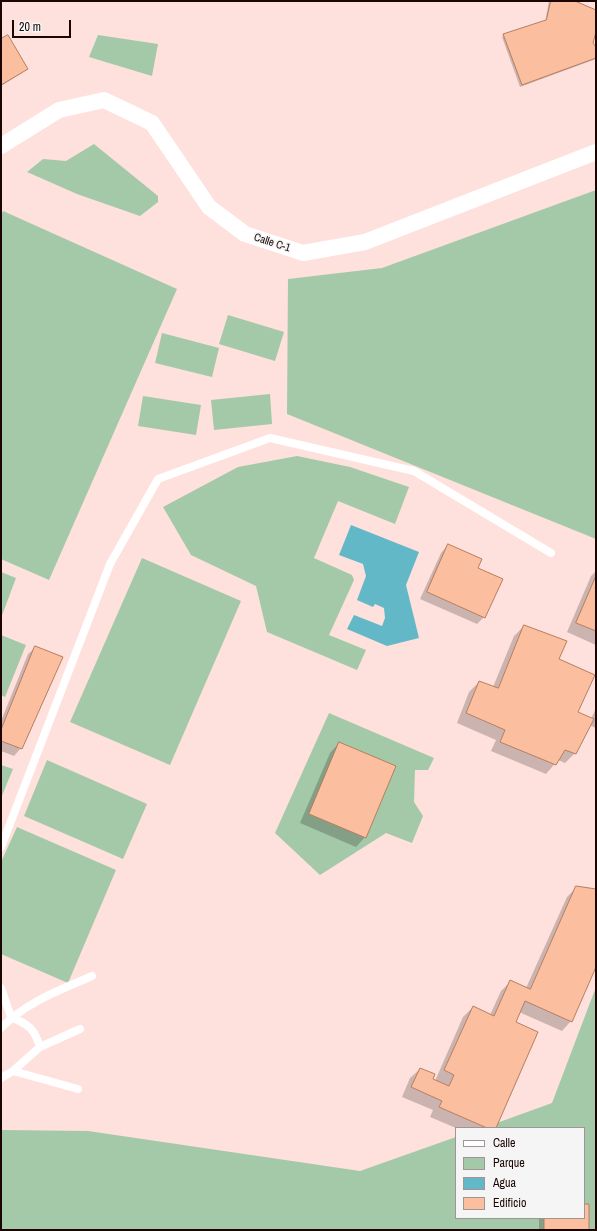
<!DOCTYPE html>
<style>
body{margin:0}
#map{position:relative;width:597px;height:1231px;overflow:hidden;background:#fee0dc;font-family:"Archivo Narrow",sans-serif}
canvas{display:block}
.frame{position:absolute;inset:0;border:2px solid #1b0503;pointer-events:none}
.legend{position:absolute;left:455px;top:1127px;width:130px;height:92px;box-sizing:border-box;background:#f5f5f5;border:1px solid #9e9594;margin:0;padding:5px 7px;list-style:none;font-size:12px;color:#1b0503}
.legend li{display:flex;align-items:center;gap:8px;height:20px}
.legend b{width:20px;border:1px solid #9e9594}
.scale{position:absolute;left:12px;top:20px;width:59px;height:18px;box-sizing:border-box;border:2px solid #1b0503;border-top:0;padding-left:5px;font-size:12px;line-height:14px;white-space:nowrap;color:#1b0503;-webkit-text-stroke:3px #f5f5f5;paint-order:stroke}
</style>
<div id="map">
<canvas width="597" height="1231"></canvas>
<div class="frame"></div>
<ul class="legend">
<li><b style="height:5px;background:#fff"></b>Calle</li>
<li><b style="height:11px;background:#a4c9a9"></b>Parque</li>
<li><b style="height:11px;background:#62b8c6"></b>Agua</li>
<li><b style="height:11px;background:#fbbe9f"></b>Edificio</li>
</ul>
<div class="scale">20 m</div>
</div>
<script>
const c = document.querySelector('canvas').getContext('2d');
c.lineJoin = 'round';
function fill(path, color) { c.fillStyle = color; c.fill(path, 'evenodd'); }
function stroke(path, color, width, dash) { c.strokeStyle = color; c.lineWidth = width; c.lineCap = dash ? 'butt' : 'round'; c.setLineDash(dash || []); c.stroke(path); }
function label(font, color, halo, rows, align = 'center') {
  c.font = font + ' "Archivo Narrow",sans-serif'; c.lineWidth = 3; c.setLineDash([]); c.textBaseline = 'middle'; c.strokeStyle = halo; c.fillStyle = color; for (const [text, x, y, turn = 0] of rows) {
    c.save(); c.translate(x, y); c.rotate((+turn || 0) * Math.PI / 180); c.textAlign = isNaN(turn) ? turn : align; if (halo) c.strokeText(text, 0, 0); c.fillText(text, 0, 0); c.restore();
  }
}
const green = new Path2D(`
 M 98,35 L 158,44 L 152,76 L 89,57 Z
 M 94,144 L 158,196 L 158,202 L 140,216 L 77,194 L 27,172 L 43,159 L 66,161 Z
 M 596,190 L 596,539 L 287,414 L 288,279 L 382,268 Z
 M 3,211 L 177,289 L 49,580 L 1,559 L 1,216 Z
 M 228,315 L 284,332 L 275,361 L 219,344 Z
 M 162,333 L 219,348 L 212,377 L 155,363 Z
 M 270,394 L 272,424 L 214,430 L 211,400 Z
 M 143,396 L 201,405 L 196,435 L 138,426 Z
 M 297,456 L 350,467 L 409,487 L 395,524 L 338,501 L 314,558 L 352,575 L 354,580 L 329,635 L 366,650 L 357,670 L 267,632 L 256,586 L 191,555 L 163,507 L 238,467 Z
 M 142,558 L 241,601 L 170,765 L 70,722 Z
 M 1,572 L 16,578 L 1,618 Z
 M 1,635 L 26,645 L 5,697 L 1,695 Z
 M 329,713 L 434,758 L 428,770 L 415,770 L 414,802 L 423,816 L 412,843 L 386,833 L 320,875 L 275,833 Z
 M 47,760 L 147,804 L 123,859 L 24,816 Z
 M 1,765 L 13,769 L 1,798 Z
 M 17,827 L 116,870 L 68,983 L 1,954 L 1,862 Z
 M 596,987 L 596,1230 L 1,1230 L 1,1130 L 88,1131 L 360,1171 L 456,1137 L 456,1218 L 584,1218 L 584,1128 L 483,1128 L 552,1103 Z`);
const water = new Path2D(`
 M 351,525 L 419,552 L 406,585 L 419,638 L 387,646 L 347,629 L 354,615 L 382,626 L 385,618 L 384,608 L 375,604 L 373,607 L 357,600 L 366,576 L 363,564 L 339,555 Z`);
const shadow = new Path2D(`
 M 549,1 L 573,1 L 596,11 L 596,28 L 592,44 L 596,49 L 596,59 L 520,87 L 502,37 L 504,35 L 545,22 Z
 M 1,41 L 27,69 L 22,73 L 1,86 Z
 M 448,545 L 477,568 L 484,617 L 477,624 L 420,599 L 441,553 Z
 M 596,571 L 596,645 L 567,632 L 591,576 Z
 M 524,626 L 557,659 L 577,713 L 591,719 L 596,708 L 596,728 L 589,725 L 575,753 L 565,763 L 558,760 L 546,774 L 491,751 L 496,740 L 457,723 L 469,692 L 479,682 L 493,687 L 514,636 Z
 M 36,647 L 21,748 L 14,756 L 1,751 L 1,721 L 28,654 Z
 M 339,743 L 365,837 L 356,847 L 300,823 L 330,753 Z
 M 577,887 L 596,890 L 596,965 L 571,1021 L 562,1031 L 519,1012 L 515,1022 L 495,1128 L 456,1128 L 430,1117 L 433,1110 L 402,1097 L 410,1078 L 420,1069 L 435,1081 L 463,1017 L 473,1007 L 490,1015 L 501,991 L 511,981 L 526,988 L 567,897 Z
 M 584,1205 L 588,1230 L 539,1230 L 539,1218 L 584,1218 Z`);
const building = new Path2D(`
 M 551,1 L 575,1 L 596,10 L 596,32 L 593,43 L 596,47 L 596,58 L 522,85 L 503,34 L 546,20 Z
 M 8,35 L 28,69 L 1,85 L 1,39 Z
 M 448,544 L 482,559 L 478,568 L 503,579 L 485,618 L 427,592 Z
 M 596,576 L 596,631 L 576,623 Z
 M 524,625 L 567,641 L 559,659 L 595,675 L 578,712 L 594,719 L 576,754 L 565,750 L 556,765 L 500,742 L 505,730 L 466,713 L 479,681 L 498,688 Z
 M 35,646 L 63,657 L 22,749 L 1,741 L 1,730 Z
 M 339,742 L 396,766 L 366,838 L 309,814 Z
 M 576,886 L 596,889 L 596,967 L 572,1022 L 525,1001 L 516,1022 L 538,1032 L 496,1128 L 487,1128 L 439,1107 L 442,1101 L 411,1087 L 420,1068 L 435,1074 L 433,1079 L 449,1086 L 454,1075 L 444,1070 L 473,1006 L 494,1016 L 510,980 L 530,989 Z
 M 584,1204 L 589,1204 L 589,1230 L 544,1230 L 544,1218 L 584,1218 Z`);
const lane = new Path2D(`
 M 1,847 L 110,564 L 158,479 L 270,438 L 414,471 L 551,553
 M 1,988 L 11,1017 C 29,1025 34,1028 40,1047
 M 1,1028 C 26,1002 60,990 92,976
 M 13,1071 L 78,1089
 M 1,1078 L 13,1071 L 40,1047 L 80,1029`);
const street = new Path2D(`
 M 1,146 L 59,110 L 104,100 L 152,123 L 209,207 L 245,234 L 303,253 L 365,242 L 596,152`);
const streetNames = [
 ["Calle C-1",272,243,18]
];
fill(green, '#a4c9a9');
fill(water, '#62b8c6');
fill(shadow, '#0003');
fill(building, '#fbbe9f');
stroke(building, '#b67e5f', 1);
stroke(lane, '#fff', 8);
stroke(street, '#fff', 16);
label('11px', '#1b0503', '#f5f5f5', streetNames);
</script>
